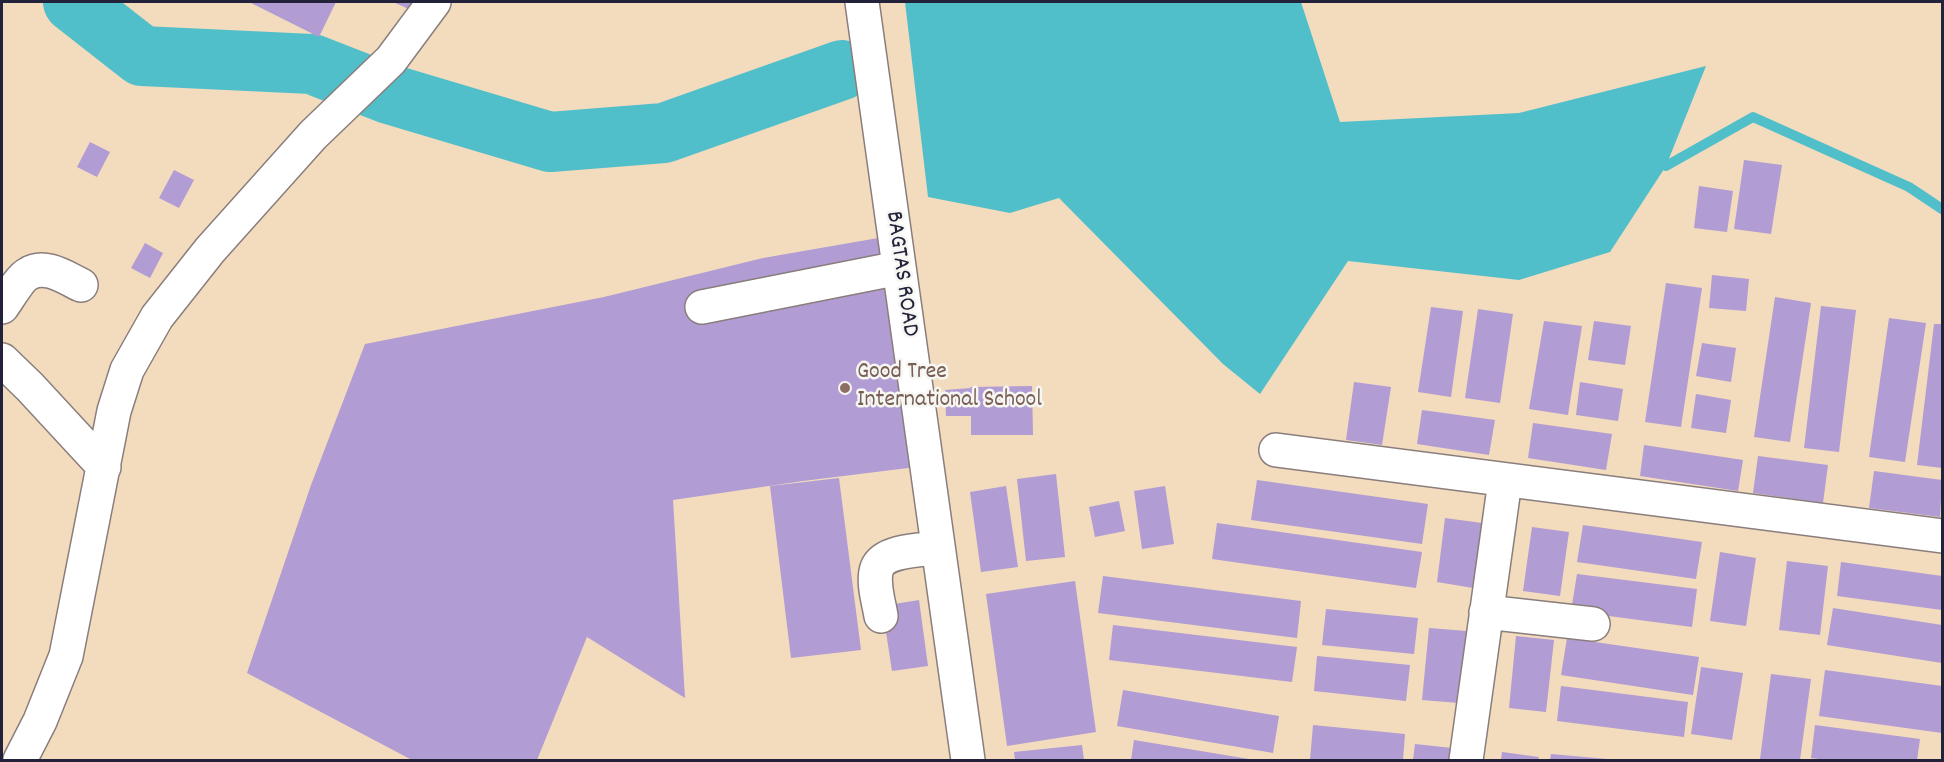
<!DOCTYPE html>
<style>
body{margin:0}
#map{position:relative;width:1944px;height:762px;overflow:hidden;background:#f3dbbe;font-family:Dekko,sans-serif}
canvas{display:block}
.frame{position:absolute;inset:0;border:3px solid #22223b;pointer-events:none}
</style>
<div id="map">
<canvas width="1944" height="762"></canvas>
<div class="frame"></div>
</div>
<script>
const c = document.querySelector('canvas').getContext('2d');
c.lineJoin = 'round';
function fill(path, color) { c.fillStyle = color; c.fill(path, 'evenodd'); }
function stroke(path, color, width, dash) { c.strokeStyle = color; c.lineWidth = width; c.lineCap = dash ? 'butt' : 'round'; c.setLineDash(dash || []); c.stroke(path); }
function label(font, color, halo, rows, align = 'center') {
  c.font = font + ' Dekko,sans-serif'; c.lineWidth = 5; c.setLineDash([]); c.textBaseline = 'middle'; c.strokeStyle = halo; c.fillStyle = color; for (const [text, x, y, turn = 0] of rows) {
    c.save(); c.translate(x, y); c.rotate((+turn || 0) * Math.PI / 180); c.textAlign = isNaN(turn) ? turn : align; if (halo) c.strokeText(text, 0, 0); c.fillText(text, 0, 0); c.restore();
  }
}
const water = new Path2D(`
 M 905,2 L 1301,2 L 1340,122 L 1519,113 L 1706,66 L 1666,166 L 1610,252 L 1519,280 L 1348,261 L 1260,394 L 1223,364 L 1059,198 L 1010,213 L 928,197 Z`);
const stream = new Path2D(`
 M 1666,166 L 1753,117 L 1909,187 L 1942,209`);
const river = new Path2D(`
 M 73,2 L 142,56 L 312,64 L 389,94 L 550,142 L 664,133 L 842,70`);
const building = new Path2D(`
 M 249,2 L 336,2 L 319,37 Z
 M 393,2 L 426,2 L 420,14 Z
 M 90,142 L 110,152 L 97,177 L 77,167 Z
 M 1744,160 L 1782,165 L 1771,234 L 1734,229 Z
 M 174,170 L 194,180 L 179,208 L 159,198 Z
 M 1699,186 L 1733,191 L 1727,232 L 1694,228 Z
 M 884,237 L 916,467 L 803,481 L 673,500 L 685,698 L 587,637 L 537,760 L 412,760 L 247,673 L 311,485 L 365,344 L 604,297 L 763,258 Z
 M 145,243 L 163,253 L 150,278 L 131,268 Z
 M 1712,275 L 1749,279 L 1746,311 L 1709,308 Z
 M 1666,283 L 1702,288 L 1681,427 L 1645,422 Z
 M 1775,297 L 1811,303 L 1790,442 L 1754,437 Z
 M 1821,306 L 1856,310 L 1839,452 L 1804,448 Z
 M 1431,307 L 1463,311 L 1451,397 L 1418,392 Z
 M 1478,309 L 1513,314 L 1500,403 L 1465,398 Z
 M 1889,318 L 1926,323 L 1905,462 L 1869,457 Z
 M 1544,321 L 1582,326 L 1568,415 L 1529,409 Z
 M 1594,321 L 1631,326 L 1625,365 L 1588,360 Z
 M 1934,324 L 1942,324 L 1942,468 L 1917,465 Z
 M 1702,343 L 1736,348 L 1731,382 L 1696,376 Z
 M 1354,382 L 1391,387 L 1382,445 L 1346,440 Z
 M 1580,382 L 1623,389 L 1618,421 L 1576,415 Z
 M 1032,386 L 1033,435 L 971,435 L 971,416 L 946,416 L 945,390 L 971,388 L 970,387 Z
 M 1696,394 L 1731,400 L 1726,433 L 1691,428 Z
 M 1422,410 L 1495,420 L 1489,455 L 1417,444 Z
 M 1533,423 L 1612,434 L 1606,470 L 1528,458 Z
 M 1644,445 L 1743,460 L 1738,491 L 1640,476 Z
 M 1758,456 L 1828,465 L 1823,503 L 1753,493 Z
 M 1874,471 L 1942,480 L 1940,517 L 1869,508 Z
 M 1056,474 L 1065,557 L 1026,561 L 1017,479 Z
 M 839,478 L 861,650 L 791,658 L 770,486 Z
 M 1257,480 L 1428,504 L 1422,544 L 1251,520 Z
 M 1006,486 L 1018,567 L 981,572 L 970,492 Z
 M 1165,486 L 1174,544 L 1142,549 L 1134,491 Z
 M 1119,501 L 1125,531 L 1095,537 L 1089,507 Z
 M 1445,518 L 1482,523 L 1473,588 L 1437,582 Z
 M 1217,523 L 1422,552 L 1416,588 L 1212,559 Z
 M 1583,525 L 1702,542 L 1696,579 L 1577,562 Z
 M 1532,527 L 1569,532 L 1560,596 L 1523,591 Z
 M 1720,552 L 1756,558 L 1746,626 L 1710,621 Z
 M 1787,561 L 1828,566 L 1820,635 L 1779,630 Z
 M 1841,562 L 1942,576 L 1942,610 L 1837,596 Z
 M 1577,574 L 1697,589 L 1692,627 L 1571,611 Z
 M 1103,576 L 1301,601 L 1297,638 L 1098,613 Z
 M 1075,581 L 1096,732 L 1007,746 L 986,594 Z
 M 919,600 L 928,666 L 892,671 L 882,606 Z
 M 1833,608 L 1942,625 L 1942,663 L 1827,645 Z
 M 1326,609 L 1418,618 L 1414,654 L 1322,645 Z
 M 1113,625 L 1297,647 L 1292,682 L 1109,660 Z
 M 1429,628 L 1467,631 L 1459,703 L 1422,700 Z
 M 1516,636 L 1554,640 L 1546,712 L 1509,708 Z
 M 1567,638 L 1699,657 L 1693,695 L 1561,675 Z
 M 1317,656 L 1410,665 L 1406,701 L 1314,691 Z
 M 1701,667 L 1743,673 L 1732,740 L 1691,734 Z
 M 1825,670 L 1942,686 L 1942,733 L 1819,716 Z
 M 1771,674 L 1811,679 L 1800,760 L 1760,759 Z
 M 1561,686 L 1688,702 L 1684,737 L 1557,721 Z
 M 1123,690 L 1279,716 L 1273,753 L 1117,726 Z
 M 1313,725 L 1405,734 L 1403,760 L 1310,760 Z
 M 1815,725 L 1920,739 L 1917,760 L 1827,760 L 1811,758 Z
 M 1134,740 L 1249,759 L 1249,760 L 1131,760 Z
 M 1415,744 L 1452,748 L 1451,760 L 1413,760 Z
 M 1082,745 L 1084,760 L 1015,760 L 1014,752 Z
 M 1502,752 L 1539,757 L 1538,760 L 1501,760 Z
 M 1551,754 L 1607,759 L 1607,760 L 1550,760 Z`);
const minor = new Path2D(`
 M 862,2 L 968,760
 M 2,307 C 8,299 20,278 28,274 C 45,263 66,278 81,285
 M 702,307 L 899,268
 M 2,360 L 30,387 L 104,467
 M 1276,450 L 1942,536
 M 1486,612 L 1593,624
 M 881,616 C 879,603 872,582 877,568 C 884,550 922,550 938,548
 M 20,760 L 40,721 L 66,656 L 114,411 L 127,370 L 157,317 L 210,250 L 313,135 L 391,60 L 434,2
 M 1466,760 L 1505,481`);
const markers = [
 [845,388,6,"#8d6e63"]
];
const streetNames = [
 ["BAGTAS ROAD",900,274,82]
];
const educationNames = [
 ["Good Tree",857,374],
 ["International School",857,402]
];
fill(water, '#51bfca');
stroke(stream, '#51bfca', 10);
stroke(river, '#51bfca', 60);
fill(building, '#b19cd3');
stroke(minor, '#8a7e7c', 36);
stroke(minor, '#fff', 33);
for (const [x, y, r, color] of markers) { const dot = new Path2D(); dot.arc(x, y, r, 0, 2 * Math.PI); c.fillStyle = color; c.fill(dot); stroke(dot, '#f6f6f2', 2); }
label('24px', '#22223b', '#f6f6f2', streetNames);
label('24px', '#785e54', '#f6f6f2', educationNames, 'left');
</script>
